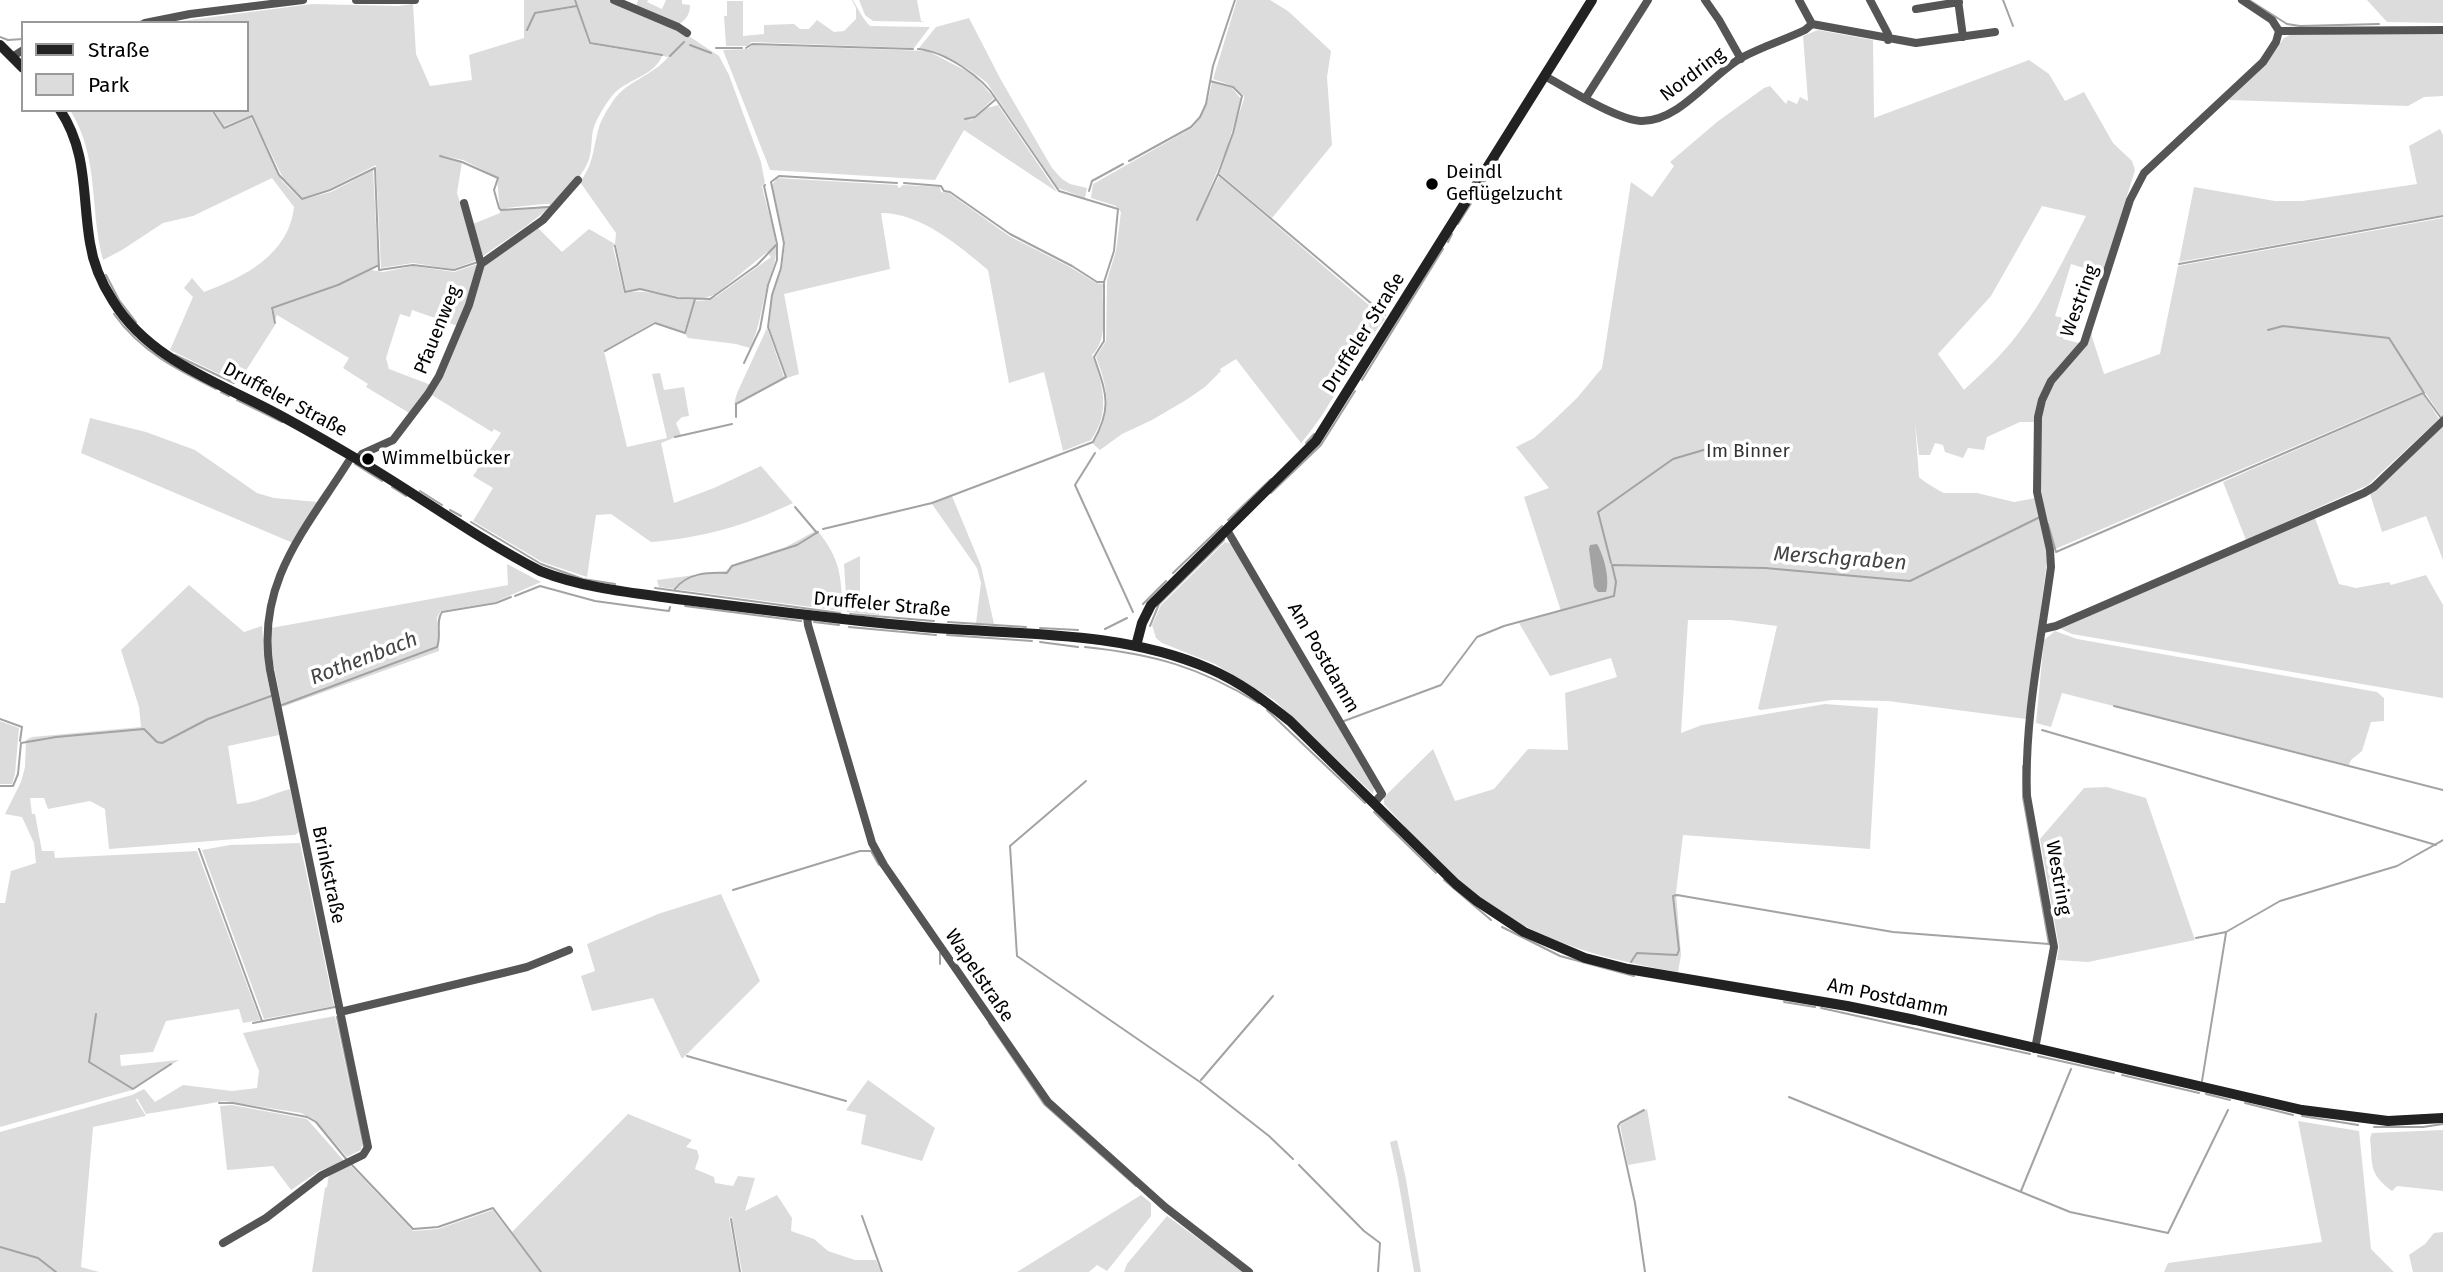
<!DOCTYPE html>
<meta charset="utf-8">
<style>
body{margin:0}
#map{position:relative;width:2443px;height:1272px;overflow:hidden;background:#fff;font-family:"Fira Sans",sans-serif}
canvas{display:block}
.legend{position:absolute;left:21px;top:21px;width:228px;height:91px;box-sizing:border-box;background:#fff;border:2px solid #999;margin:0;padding:9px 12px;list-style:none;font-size:21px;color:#000}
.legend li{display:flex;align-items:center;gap:14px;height:35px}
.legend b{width:35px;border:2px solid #999}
</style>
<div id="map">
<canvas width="2443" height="1272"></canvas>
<ul class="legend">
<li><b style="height:9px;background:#222"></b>Straße</li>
<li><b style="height:19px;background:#dcdcdc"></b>Park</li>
</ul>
</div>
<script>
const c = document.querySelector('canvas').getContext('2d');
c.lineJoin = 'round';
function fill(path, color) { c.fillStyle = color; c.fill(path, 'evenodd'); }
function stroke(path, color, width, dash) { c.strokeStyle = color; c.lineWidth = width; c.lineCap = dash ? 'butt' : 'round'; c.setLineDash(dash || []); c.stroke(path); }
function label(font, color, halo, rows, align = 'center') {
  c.font = font + ' "Fira Sans",sans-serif'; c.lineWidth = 7; c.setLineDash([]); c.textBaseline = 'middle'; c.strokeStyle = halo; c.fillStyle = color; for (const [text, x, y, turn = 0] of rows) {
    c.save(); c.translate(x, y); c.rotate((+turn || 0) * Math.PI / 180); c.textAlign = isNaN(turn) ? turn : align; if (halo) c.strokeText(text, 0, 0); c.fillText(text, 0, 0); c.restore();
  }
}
const green = new Path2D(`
 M 524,0 L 574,0 L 576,6 L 534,13 L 527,31 L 535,14 L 577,7 L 589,44 L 662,56 C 655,76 624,80 612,96 C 605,105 596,119 593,130 C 591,140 592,152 588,162 C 581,179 563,195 551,209 L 549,204 L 544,204 L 506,208 L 507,210 L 546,206 L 548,209 L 525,227 L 483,256 L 473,224 L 500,213 L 497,177 L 463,160 L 439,155 L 462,162 L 457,193 L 478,260 L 453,269 L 413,263 L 381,268 L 376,165 L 329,189 L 302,198 L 284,180 L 252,115 L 224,126 L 213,110 L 247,110 L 247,23 L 166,23 L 312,4 L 398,6 L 413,4 L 416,54 L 430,86 L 472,80 L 469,55 L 524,38 Z
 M 576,0 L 608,0 L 660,24 L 678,29 L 719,56 L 729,75 L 761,162 L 765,183 L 762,186 C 766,207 775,228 776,249 C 777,262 770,274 767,286 C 761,310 760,326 750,348 L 736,344 L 688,338 L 685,334 L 695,301 L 709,300 L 717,296 L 771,257 L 767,252 L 716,294 C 687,308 657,284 626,291 L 616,245 L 613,247 L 624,293 C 652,288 666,299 694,300 L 684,332 L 654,322 L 604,351 L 627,447 L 667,438 L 652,374 L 660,373 L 664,390 L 684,387 L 689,416 L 682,417 L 676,423 L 681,435 L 661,443 L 674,503 L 714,488 L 761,466 L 793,503 C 747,525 703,538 651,542 L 611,514 L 596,515 L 587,577 L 542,562 L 473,521 L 493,488 L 473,476 L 501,433 L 494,429 L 492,432 L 430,394 L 480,270 L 537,227 L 562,252 L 589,229 L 615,244 L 616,233 L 580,182 C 593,165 593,150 598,131 C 600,121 607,110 613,101 C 626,81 653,76 668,57 L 590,42 Z
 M 638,0 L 648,0 L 647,2 L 662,9 L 666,0 L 682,0 L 682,4 L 690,5 C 690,14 686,20 679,24 L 636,7 Z
 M 852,0 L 853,0 C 859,10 862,18 870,26 L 930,27 L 914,48 L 751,42 L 748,46 L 726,46 L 724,16 L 727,16 L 727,1 L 743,1 L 743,36 L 764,34 L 764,25 L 794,24 L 800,29 L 809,29 L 817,20 L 834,32 L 844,31 L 856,19 L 856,8 Z
 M 859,0 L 917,0 L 921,21 L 925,22 L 873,21 L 865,15 Z
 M 1237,0 L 1270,0 L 1288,11 L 1331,51 L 1327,77 L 1332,145 L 1272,218 L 1219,173 L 1244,99 L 1244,96 L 1233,86 L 1213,79 Z
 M 2367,0 L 2443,0 L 2443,23 L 2387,22 Z
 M 969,18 L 1001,80 L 1052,168 L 1062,179 L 1070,184 L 1087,188 L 1085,198 L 1058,188 L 987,83 C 972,70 939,49 919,48 L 936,27 Z
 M 1818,30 L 1873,40 L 1874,118 L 2029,60 L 2049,74 L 2065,101 L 2084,92 L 2113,143 L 2132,161 L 2135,170 L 2103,274 L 2071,264 L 2055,316 L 2067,319 L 2063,339 L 2079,343 L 2050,379 L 2035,422 L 2020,422 L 1987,437 L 1984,450 L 1968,448 L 1963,458 L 1945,452 L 1943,445 L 1935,443 L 1930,455 L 1919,455 L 1915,424 L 1919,477 C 1924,482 1938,490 1944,493 L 1977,493 L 2014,502 L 2041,497 L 2041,417 L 2049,389 L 2092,329 L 2092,337 L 2104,374 L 2160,354 L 2178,266 L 2443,218 L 2443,414 L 2441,416 L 2424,391 L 2053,550 L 2047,562 L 2026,719 L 1888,701 L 1832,700 L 1761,710 L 1758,709 L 1777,626 L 1731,620 L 1688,620 L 1681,733 L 1702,725 L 1825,704 L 1878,708 L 1870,849 L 1683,835 L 1676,893 L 1681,955 L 1678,972 C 1606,960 1539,942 1480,898 C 1444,871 1414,836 1384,804 L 1384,797 L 1433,749 L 1455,801 L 1494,789 L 1528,749 L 1568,750 L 1565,693 L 1617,677 L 1611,658 L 1550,676 L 1519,623 L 1561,611 L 1524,497 L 1549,488 L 1516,447 L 1534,438 L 1554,420 L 1577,398 L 1602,368 L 1631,182 L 1652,197 L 1674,166 L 1670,162 L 1717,122 L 1764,88 L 1770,86 L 1786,104 L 1788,100 L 1797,104 L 1800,97 L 1808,101 L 1803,36 ZM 2042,206 L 2086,216 C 2065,257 2045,299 2017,335 C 2001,356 1982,373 1964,390 L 1938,354 L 1991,296 Z
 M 2443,33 L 2443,96 L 2424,97 L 2408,106 L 2228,100 L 2265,64 L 2284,38 L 2292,34 Z
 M 752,45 L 928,51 L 974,75 L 994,98 L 967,123 L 987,108 L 998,105 L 1057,192 L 964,130 L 935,180 L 770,170 L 723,50 L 748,49 Z
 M 1212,82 L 1232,88 L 1241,99 L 1227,148 L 1196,221 L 1197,221 L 1219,176 L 1385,319 C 1352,357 1334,405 1301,443 L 1236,359 L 1220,369 L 1221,371 L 1205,387 L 1186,400 L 1152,420 L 1122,434 L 1100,450 L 1093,444 C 1112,412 1109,391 1096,357 L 1106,341 L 1107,280 L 1116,251 L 1121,212 L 1116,206 L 1091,198 L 1093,184 L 1192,128 C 1205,114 1208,101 1212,82 Z
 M 70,110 L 210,110 L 224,129 L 251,118 L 282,181 L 301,200 L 331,192 L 373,170 L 378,264 L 337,285 L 272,307 L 271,310 L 275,325 L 238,383 L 170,350 L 193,297 L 184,288 L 192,278 L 204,292 C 245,277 289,254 294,207 L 272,178 L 193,216 L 163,223 L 122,250 L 103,260 C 89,208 100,158 70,110 Z
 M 2440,129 L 2443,135 L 2443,215 L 2179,262 L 2194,187 L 2275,201 L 2302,201 L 2417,184 L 2409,146 Z
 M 777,178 L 897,185 L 899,188 L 903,185 L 940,187 L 941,192 L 949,193 L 1009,236 L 1070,267 L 1096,283 L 1103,284 C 1101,307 1110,338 1092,355 C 1103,385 1111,412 1091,440 L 1063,451 L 1044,372 L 1009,383 L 988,270 C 958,245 921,213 881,213 L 890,269 L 784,294 L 799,374 L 787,378 L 769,327 L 772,295 L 782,268 L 785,243 L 772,185 Z
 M 478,264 L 467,305 L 458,326 L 412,310 L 410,317 L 400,314 L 386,358 L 389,369 L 431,385 L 411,414 L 366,387 L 368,384 L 343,368 L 349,358 L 277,315 L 275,320 L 272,309 L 338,286 L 371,270 L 383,272 L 413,266 L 454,272 Z
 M 767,328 L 784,377 L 734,404 L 737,393 Z
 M 2423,394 L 2439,419 L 2368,485 L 2246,540 L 2223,482 Z
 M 90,418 L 146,432 L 195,450 L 257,493 L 274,498 L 318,502 L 293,543 L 81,453 Z
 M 2443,426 L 2443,560 L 2426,516 L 2382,532 L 2370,494 Z
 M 952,496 L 981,566 L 994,624 L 976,623 L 981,583 L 977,568 L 932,504 Z
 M 2315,518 L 2339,584 L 2356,588 L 2389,582 L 2391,585 L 2426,575 L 2443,605 L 2443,698 L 2072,634 L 2059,628 Z
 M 817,530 C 840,558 842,577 842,611 L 659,587 L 657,580 L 726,571 L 731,565 L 786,547 Z
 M 1225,542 L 1232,544 L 1295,651 L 1295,655 L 1297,655 L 1374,787 L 1373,794 L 1274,700 L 1215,664 L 1162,643 L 1156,638 L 1152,625 L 1161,605 Z
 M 860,556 L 860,602 L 879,603 L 879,615 L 847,612 L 844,564 Z
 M 507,564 L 541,582 L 495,602 L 441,611 L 437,617 L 439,651 L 282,707 L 272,657 L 271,628 L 508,585 Z
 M 189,585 L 244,632 L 262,626 L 266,671 L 279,735 L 228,746 L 237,804 C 256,803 271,794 290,789 L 299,832 L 295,835 C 233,838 171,845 109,849 L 105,809 L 90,801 L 48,809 L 44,798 L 30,798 L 32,814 L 35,814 L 42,851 L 54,851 L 55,858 L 197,851 L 260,1020 L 243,1023 L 239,1009 L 166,1021 L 153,1052 L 120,1055 L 121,1066 L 179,1060 L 132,1090 L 0,1127 L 0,903 L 5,903 L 11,871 L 36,863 L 34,843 L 22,817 L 5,814 L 21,782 L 25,767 L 26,740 L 32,737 L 141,727 L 139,707 L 121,650 Z
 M 2055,631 L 2077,639 L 2377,692 L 2384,698 L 2384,721 L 2371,722 L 2362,751 L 2351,760 L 2349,765 L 2062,693 L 2051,727 L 2036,723 L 2044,640 Z
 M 0,721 L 19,728 L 15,774 L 12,784 L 0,784 Z
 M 2107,787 L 2146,798 L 2195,940 L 2088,962 L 2057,960 L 2059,947 L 2040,839 L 2084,788 Z
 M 300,843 L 334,1006 L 264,1019 L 202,850 L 230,845 Z
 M 721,894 L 760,981 L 682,1059 L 653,998 L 592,1011 L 581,976 L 595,971 L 587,944 L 658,914 Z
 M 335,1016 L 362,1144 L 361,1150 L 347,1157 L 316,1121 L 301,1113 L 224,1101 L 146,1114 L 137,1098 L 136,1100 L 146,1116 L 93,1127 L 81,1267 L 99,1272 L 0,1272 L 0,1132 L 132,1095 L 144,1089 L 155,1102 L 183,1085 L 232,1091 L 257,1088 L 259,1071 L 243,1033 Z
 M 868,1080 L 935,1128 L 922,1161 L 861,1144 L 866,1115 L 846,1110 Z
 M 232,1105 L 307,1119 L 344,1161 L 319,1171 L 291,1190 L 273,1166 L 227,1170 L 220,1106 Z
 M 1647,1109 L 1656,1160 L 1628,1165 L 1620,1125 Z
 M 628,1114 L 692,1140 L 686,1147 L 697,1150 L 699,1157 L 695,1169 L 714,1177 L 715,1183 L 733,1186 L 738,1176 L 755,1178 L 745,1211 L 777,1195 L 792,1218 L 791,1231 L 814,1239 L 828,1251 L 855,1260 L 876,1260 L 881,1272 L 742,1272 L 732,1217 L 729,1218 L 739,1272 L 542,1272 L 512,1232 Z
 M 2298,1121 L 2359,1131 L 2371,1249 L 2394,1272 L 2164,1272 L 2168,1263 L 2322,1242 Z
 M 2443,1130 L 2443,1191 L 2397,1186 L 2392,1191 C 2368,1173 2373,1166 2370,1138 L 2372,1133 Z
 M 1397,1140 L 1406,1179 L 1421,1272 L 1414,1272 L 1398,1179 L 1390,1142 Z
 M 349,1164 L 413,1231 L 438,1229 L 493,1210 L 540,1272 L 312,1272 L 325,1188 L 327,1187 L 329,1174 Z
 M 1141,1195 L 1151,1203 L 1151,1216 L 1107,1271 L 1097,1265 L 1089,1272 L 1017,1272 Z
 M 1167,1216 L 1236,1266 L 1243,1272 L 1124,1272 L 1127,1264 Z
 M 2443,1232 L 2443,1272 L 2413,1272 L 2409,1255 L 2425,1244 L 2434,1233 Z`);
const water = new Path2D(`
 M 1597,544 C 1604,556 1610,579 1606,592 L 1598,592 L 1594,587 L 1589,549 L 1590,545 Z`);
const stream = new Path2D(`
 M 575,0 L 590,43 L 662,55
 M 2003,0 L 2013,26
 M 2249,0 L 2287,24 L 2300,26 L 2379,24
 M 134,23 L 143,21
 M 527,30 L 535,13 L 577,6
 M 0,37 L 8,40 L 23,39
 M 690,45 L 711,53
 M 716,48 L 742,48
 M 746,48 L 752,44 L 913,49
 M 918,49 C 944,51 983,77 996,99
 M 670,56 L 684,42
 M 1210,81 L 1233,87 L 1242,96 L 1233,133 L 1218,174 L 1385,315
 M 212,110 L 224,128 L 252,116 L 279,175 L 302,199 L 330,190 L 375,168 L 379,270 L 413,265 L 454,270 L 478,262
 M 440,156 L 462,162 L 498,178 L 494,190 L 499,208 L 501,210 L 549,207
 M 1129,161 L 1191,127 L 1200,117 L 1206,104 L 1213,66 L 1235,0
 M 904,183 L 941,186 L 944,191 L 950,192 L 1010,234 L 1072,266 L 1097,282 L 1104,282
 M 1484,183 L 1498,160
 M 1089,191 L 1092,181 L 1123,164
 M 1197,220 L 1218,174
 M 1458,224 L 1479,191
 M 1448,242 L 1452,234
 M 615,246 L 625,292 L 640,289 L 678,298 L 710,299 L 757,265 L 777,244 L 764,186 L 765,185
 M 2179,264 L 2443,216
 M 106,275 L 119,300 L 136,322
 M 114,314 C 140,351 176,369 216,389
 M 275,323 L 272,308 L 338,285 L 379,265
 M 2268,330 L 2283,326 L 2389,338 L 2424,393
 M 605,351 L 655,323 L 685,333 L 695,299
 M 175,355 L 234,383
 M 744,363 L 760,329 L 768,285 L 777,260 L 777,244
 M 1362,380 L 1443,249
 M 221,392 L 229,396
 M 237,400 L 282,422
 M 736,417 L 736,404 L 786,377 L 768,327 L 772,295 L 781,268 L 784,243 L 771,182 L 779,176 L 897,183
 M 675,437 L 732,424
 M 1306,443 L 1314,434
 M 1095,453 L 1075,485 L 1133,612
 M 355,464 L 382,481
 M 392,487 L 406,496
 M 420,491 L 442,505
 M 1271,493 L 1321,445 L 1355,391
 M 795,507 L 817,533
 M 450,510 L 461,516
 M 1228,520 L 1271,479
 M 471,522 L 541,564 L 583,579 L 615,584
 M 2048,524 L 2056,552 L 2423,393 L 2441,418 L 2443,416
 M 823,529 L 932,503 L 1093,442 C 1113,407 1106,393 1094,357 L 1104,341 L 1104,282 L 1114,251 L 1118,209 L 1059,191 L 996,99 L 975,117 L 965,119
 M 1611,563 L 1598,512 L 1673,459 L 1717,446
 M 1173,573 L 1222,526
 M 655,588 L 840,613
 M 675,589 C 687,573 708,572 727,573 L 732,566 L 797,545 L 818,532
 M 515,596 L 540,586 L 595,601 L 661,610 L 669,611 L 670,607
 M 1143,604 L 1166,581
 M 685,606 L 801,621
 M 850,614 L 934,621
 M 814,622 L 839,625
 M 948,622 L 1026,627
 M 1150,626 L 1159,604 L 1224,540
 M 849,627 L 936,635
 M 1040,628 L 1078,630
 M 1105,629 L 1127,618
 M 947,635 L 1032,641
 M 1040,642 L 1078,647
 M 1085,647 C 1153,654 1200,667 1258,703
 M 282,705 L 437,647 C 442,635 435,622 442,612 L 496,603 L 511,597
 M 2114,706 L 2443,790
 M 1267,710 L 1365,803
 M 0,719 L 22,727 L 20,741
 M 1344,721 L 1441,685 L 1477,637 L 1504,626 L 1614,596 L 1616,582 L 1612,565 L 1765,568 L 1910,581 L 2040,517
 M 2042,730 L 2436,845
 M 1086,781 L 1010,846 L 1017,956 L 1200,1082 L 1269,1136 L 1293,1159
 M 0,786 L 13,786 L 18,774 L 21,743 L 56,737 L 144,729 L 157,742 L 162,743 L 208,719 L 271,696
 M 1374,812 L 1436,873
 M 199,849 L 262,1021
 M 1444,880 L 1491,920
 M 733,890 L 860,851 L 871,851 L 879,865
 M 1502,927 L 1560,956 L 1634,976
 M 2196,938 L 2226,932 L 2280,901 L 2397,866 L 2443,840
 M 940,953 L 940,964
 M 1631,962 L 1637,953 L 1677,955 L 1679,950 L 1673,896 L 1677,895 L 1893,932 L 2049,944 L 2023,797 L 2023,766
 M 1784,1002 L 1815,1007
 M 1821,1008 L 2030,1054
 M 96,1014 L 89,1062 L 133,1089 L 171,1064
 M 337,1017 L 364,1147
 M 253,1023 L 335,1007
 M 989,1023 L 1044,1104 L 1136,1186
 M 687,1056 L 846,1101
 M 2038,1056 L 2114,1073
 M 2122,1075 L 2199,1093
 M 1201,1080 L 1273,996
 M 2202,1081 L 2226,933
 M 2206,1094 L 2230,1100
 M 1789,1097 L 2070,1212 L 2168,1233 L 2228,1110
 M 219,1103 L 233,1103 L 307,1117 L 316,1122 L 347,1160
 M 2245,1103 L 2293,1115
 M 1644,1110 L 1620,1123 L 1618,1126 L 1635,1203 L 1645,1272
 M 2302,1116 L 2358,1125
 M 2374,1127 L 2423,1127 L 2443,1124
 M 352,1165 L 413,1229 L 438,1227 L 493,1208 L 541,1272
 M 1299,1165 L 1364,1231 L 1380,1243 L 1378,1272
 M 2021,1191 L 2071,1069
 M 862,1216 L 882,1272
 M 731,1219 L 740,1272
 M 0,1247 L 38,1258 L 56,1272`);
const street = new Path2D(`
 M 356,0 L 415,0
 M 614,0 L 678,27 L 687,33
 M 1705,0 L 1719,20 L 1741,59
 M 1799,0 L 1812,24
 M 1870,0 L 1888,34 L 1888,40
 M 1958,0 L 1963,37
 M 1916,9 L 1959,2
 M 145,23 L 190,14 L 303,0
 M 1812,24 L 1916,43 L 1995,32
 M 2279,31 L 2443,30
 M 12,57 L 23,50
 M 1545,76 C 1566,88 1619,121 1642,121 C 1680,121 1710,76 1741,58 C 1761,47 1784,40 1805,30 L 1812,24
 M 1585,99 L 1648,0
 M 464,203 L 481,264
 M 358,459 L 362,454 L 393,440 L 428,394 L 439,376 L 469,305 L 481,264 L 543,220 L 578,180
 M 1227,530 L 1382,794 L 1374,803
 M 807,616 L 808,625 L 872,843 L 884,865 L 1048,1102 L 1165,1207 L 1249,1272
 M 2043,629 L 2056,626 L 2364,493 L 2374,487 L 2443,421
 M 340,1012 L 503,973 L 527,967 L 569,950
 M 2035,1049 L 2054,947 L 2027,796 C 2024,720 2041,642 2051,567 L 2050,550 L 2037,492 L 2038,417 L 2042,400 L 2051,381 L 2084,343 L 2130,200 L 2144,173 L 2263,62 L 2276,42 L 2279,31 L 2272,20 L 2242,0
 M 223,1243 L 266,1218 L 322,1175 L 363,1155 L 368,1147 L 270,670 C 255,581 308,527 352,456`);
const secondary = new Path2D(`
 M 0,45 L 23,68
 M 60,110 C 88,152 82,196 90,243 C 93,263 102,284 113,301 C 147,356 207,378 262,406 C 292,421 321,438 350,455 C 414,492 474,537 540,571 C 586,589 635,593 685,600 C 764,610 843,620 922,627 C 1018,635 1121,630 1210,669 C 1240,682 1265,701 1290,721 L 1456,884 L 1477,901 L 1524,932 L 1585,958 L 1628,969 L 1847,1006 L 1915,1020 L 2302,1110 L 2388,1121 L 2443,1118
 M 1136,646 L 1142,623 L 1151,605 L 1316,441 L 1592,0`);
const markers = [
 [1432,184,7,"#000"],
 [368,459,7,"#000"]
];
const streetNames = [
 ["Nordring",1693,75,-37],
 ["Westring",2080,301,-70],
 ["Pfauenweg",438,330,-68],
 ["Druffeler Straße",1364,333,-58],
 ["Druffeler Straße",285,400,28],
 ["Druffeler Straße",882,605,5],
 ["Am Postdamm",1323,658,60],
 ["Brinkstraße",328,875,78],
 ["Westring",2058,878,80],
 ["Wapelstraße",979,976,56],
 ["Am Postdamm",1888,998,12]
];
const poiNames = [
 ["Deindl",1446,173],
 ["Geflügelzucht",1446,195],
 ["Wimmelbücker",382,459]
];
const parkNames = [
 ["Im Binner",1748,452]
];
const waterNames = [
 ["Merschgraben",1840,559,4],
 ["Rothenbach",364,659,-21]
];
fill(green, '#dcdcdc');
fill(water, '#a3a3a3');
stroke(stream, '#a3a3a3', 2);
stroke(street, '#555', 8);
stroke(secondary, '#222', 10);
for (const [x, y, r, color] of markers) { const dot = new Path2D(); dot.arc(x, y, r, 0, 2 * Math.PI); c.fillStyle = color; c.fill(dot); stroke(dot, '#fff', 2.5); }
label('19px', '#000', '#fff', streetNames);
label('19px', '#000', '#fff', poiNames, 'left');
label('19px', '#333', '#fff', parkNames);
label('italic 21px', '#444', '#fff', waterNames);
</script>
